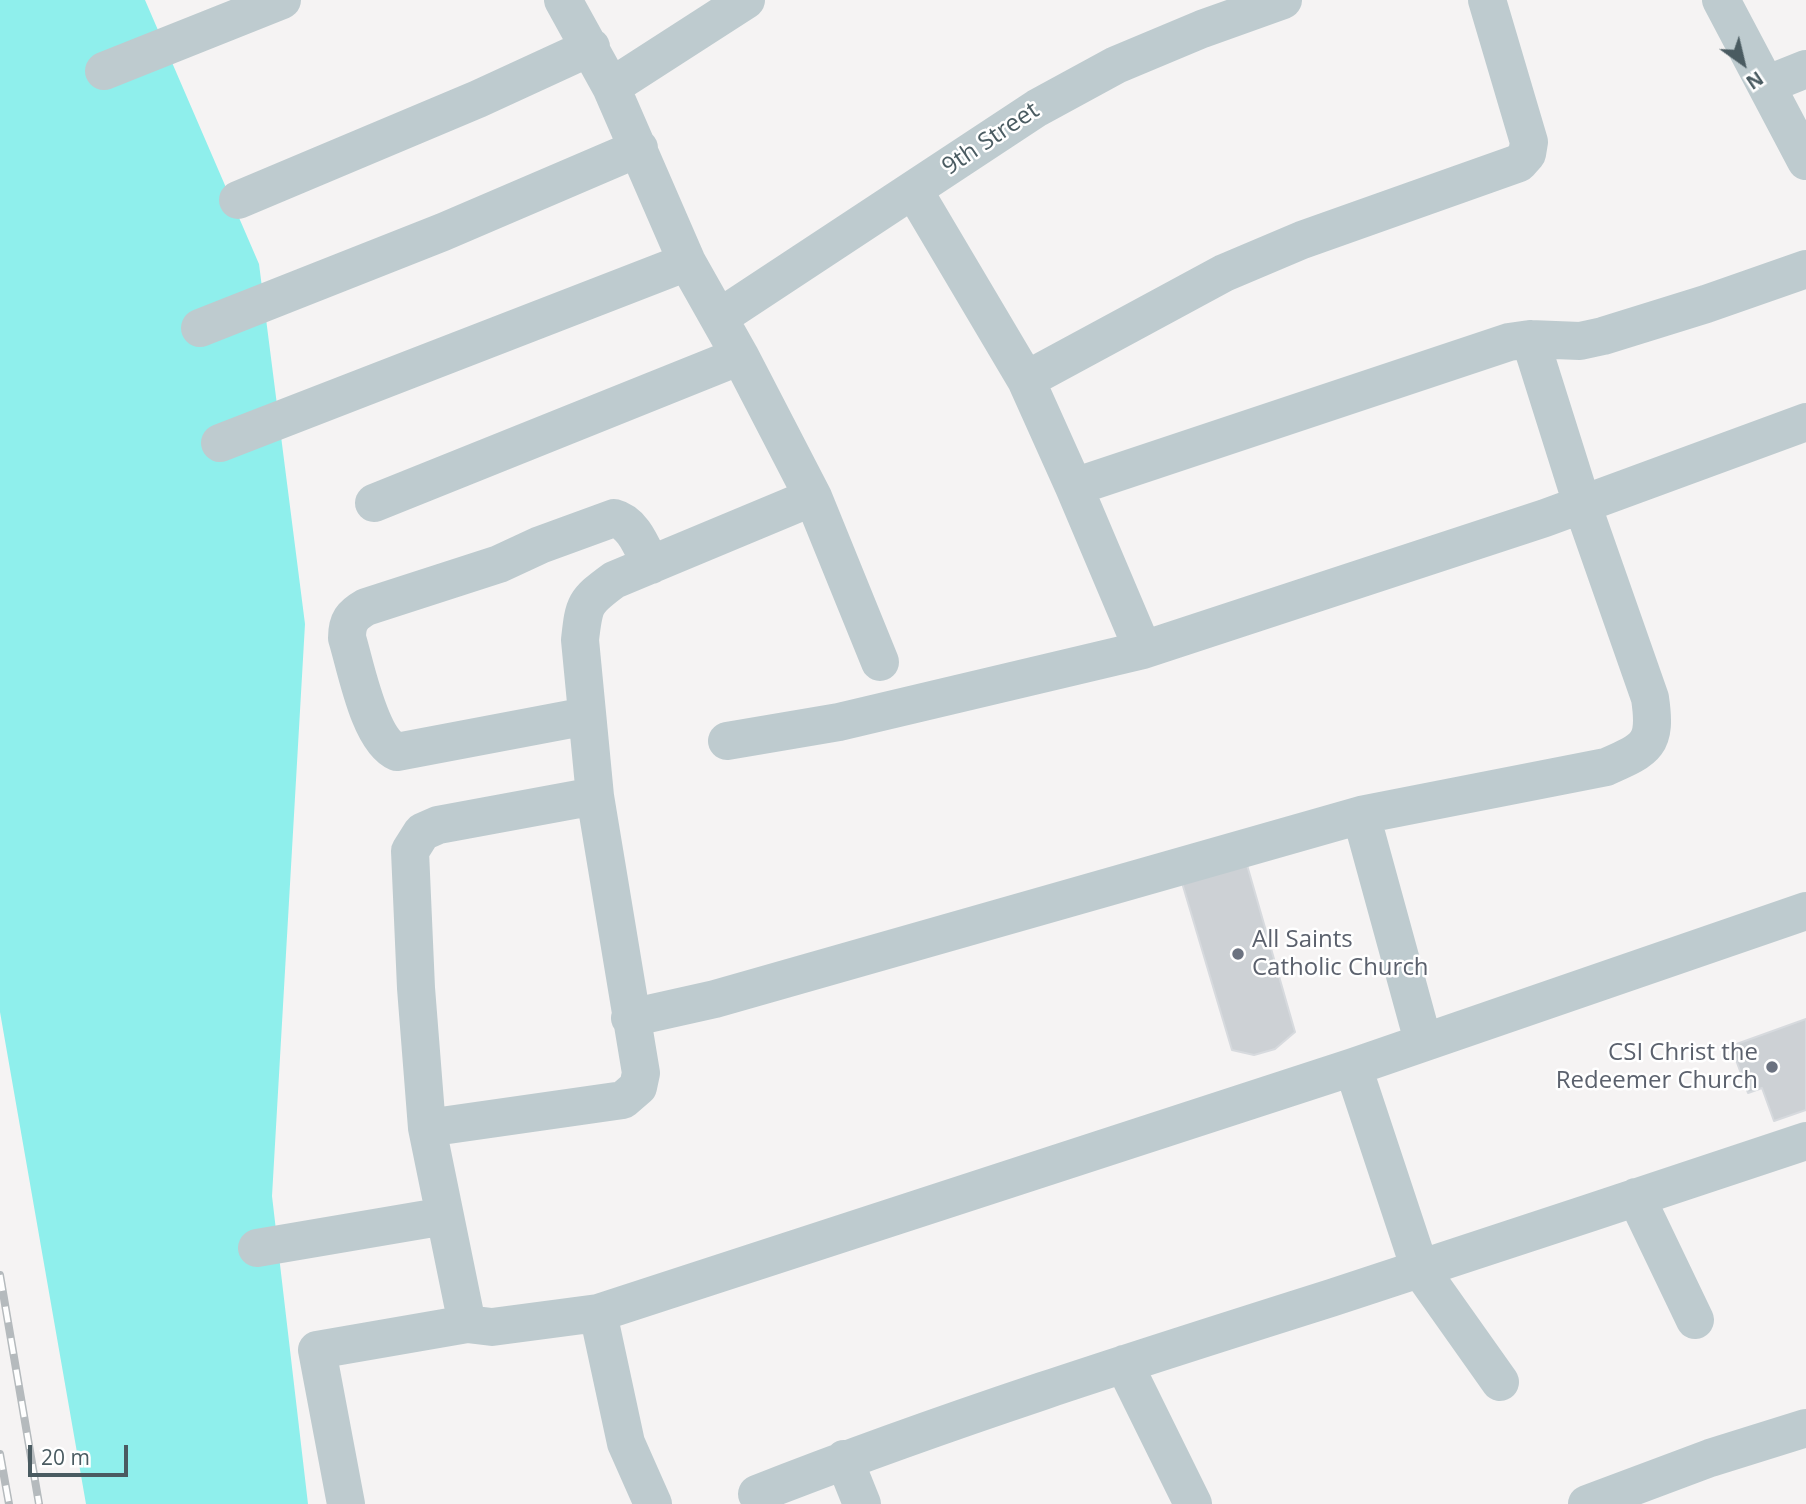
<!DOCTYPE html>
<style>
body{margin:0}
#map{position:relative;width:1806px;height:1504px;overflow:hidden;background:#f5f3f3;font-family:"Open Sans",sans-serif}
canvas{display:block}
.north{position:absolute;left:1708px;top:28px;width:70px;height:70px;-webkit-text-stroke:5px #fff;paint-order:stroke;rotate:146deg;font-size:19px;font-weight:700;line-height:28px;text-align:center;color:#4a5b61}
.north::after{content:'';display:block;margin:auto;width:24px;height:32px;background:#4a5b61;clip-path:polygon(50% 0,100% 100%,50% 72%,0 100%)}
.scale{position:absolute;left:28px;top:1445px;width:100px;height:32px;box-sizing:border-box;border:4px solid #4a5b61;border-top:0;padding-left:9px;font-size:21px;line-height:24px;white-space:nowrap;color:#4a5b61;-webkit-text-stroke:5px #fff;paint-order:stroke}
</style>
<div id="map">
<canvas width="1806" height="1504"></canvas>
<div class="north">N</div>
<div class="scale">20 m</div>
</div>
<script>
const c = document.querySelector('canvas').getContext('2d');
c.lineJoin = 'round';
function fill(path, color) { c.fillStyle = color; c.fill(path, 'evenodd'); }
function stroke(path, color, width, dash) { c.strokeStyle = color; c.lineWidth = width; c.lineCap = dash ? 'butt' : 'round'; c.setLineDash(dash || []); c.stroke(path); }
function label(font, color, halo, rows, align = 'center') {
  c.font = font + ' "Open Sans",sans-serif'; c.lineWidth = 5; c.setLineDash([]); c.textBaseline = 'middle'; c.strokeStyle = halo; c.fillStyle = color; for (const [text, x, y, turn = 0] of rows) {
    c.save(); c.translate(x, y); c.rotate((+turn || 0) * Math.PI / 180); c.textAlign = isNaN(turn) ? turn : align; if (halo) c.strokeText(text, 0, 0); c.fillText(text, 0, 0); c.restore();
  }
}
const water = new Path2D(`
 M 0,0 L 145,0 L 259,264 L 305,624 L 272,1196 L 308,1504 L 86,1504 L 0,1012 Z`);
const building = new Path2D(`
 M 1245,858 L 1295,1032 L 1275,1049 L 1254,1055 L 1232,1050 L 1180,876 Z
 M 1806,1019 L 1806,1110 L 1774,1121 L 1762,1088 L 1748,1093 L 1731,1046 Z`);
const street = new Path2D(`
 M 563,0 L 611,87 L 687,262 L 740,356 L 813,497 L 880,662
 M 1721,0 L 1806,161
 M 104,71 L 282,0
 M 1766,85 L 1806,69
 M 611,87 L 746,0
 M 914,191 L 1026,380 L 1074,487 L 1143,650
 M 238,200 L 478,99 L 591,47
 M 720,317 L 1037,108 L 1116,65 L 1202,29 L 1283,0
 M 200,328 L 443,232 L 639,148
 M 1026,380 L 1224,273 L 1302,240 L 1519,163 L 1527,154 L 1529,142 L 1487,0
 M 220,443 L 687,262
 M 1074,487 L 1509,342 L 1530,339 L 1580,341 L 1603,336 L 1706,304 L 1806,269
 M 374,503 L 740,356
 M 587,716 L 397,752 C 369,740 356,667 347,638 C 347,621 352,615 366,607 L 499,564 L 540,545 L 614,518 C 634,523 642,548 651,565
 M 727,741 L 839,722 L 1143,650 L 1545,518 L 1806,422
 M 1361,815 L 1423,1041
 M 630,1018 L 715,999 L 1361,815 L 1606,767 C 1647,749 1657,745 1650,698 L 1582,504 L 1530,339
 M 1353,1067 L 1420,1269 L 1500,1382
 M 427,1128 L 623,1100 L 638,1087 L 641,1073 L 595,796 L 580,640 C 584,604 584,602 614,580 L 813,497
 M 1636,1197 L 1695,1320
 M 257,1248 L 445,1216
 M 598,1313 L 626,1443 L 653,1504
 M 467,1324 L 427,1128 L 416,988 L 410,851 L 422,832 L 438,825 L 595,796
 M 1124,1364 L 1193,1504
 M 844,1459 L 862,1504
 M 757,1494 C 945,1420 1138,1359 1331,1298 C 1489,1247 1648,1193 1806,1141
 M 346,1504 L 317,1350 L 467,1324 L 492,1327 L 598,1313 L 1353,1067 L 1806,911
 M 1587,1504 L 1710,1458 L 1806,1428`);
const rail = new Path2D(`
 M 0,1275 L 39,1504
 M 0,1454 L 9,1504`);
const markers = [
 [1238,954,7,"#6b7280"],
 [1772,1067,7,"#6b7280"]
];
const streetNames = [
 ["9th Street",991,139,-34]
];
const worshipNames = [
 ["All Saints",1252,940],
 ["Catholic Church",1252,968],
 ["CSI Christ the",1758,1053,"right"],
 ["Redeemer Church",1758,1081,"right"]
];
fill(water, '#8fefec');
fill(building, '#cdd1d5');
stroke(building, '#d7dade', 2);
stroke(street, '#becbcf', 38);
stroke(rail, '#b5babd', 8);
stroke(rail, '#fff', 5, [16]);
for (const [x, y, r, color] of markers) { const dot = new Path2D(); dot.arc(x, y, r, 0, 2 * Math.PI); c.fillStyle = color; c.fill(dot); stroke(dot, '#fff', 2.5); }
label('24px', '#4a5b61', '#fff', streetNames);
label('24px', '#5b616d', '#fff', worshipNames, 'left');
</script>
